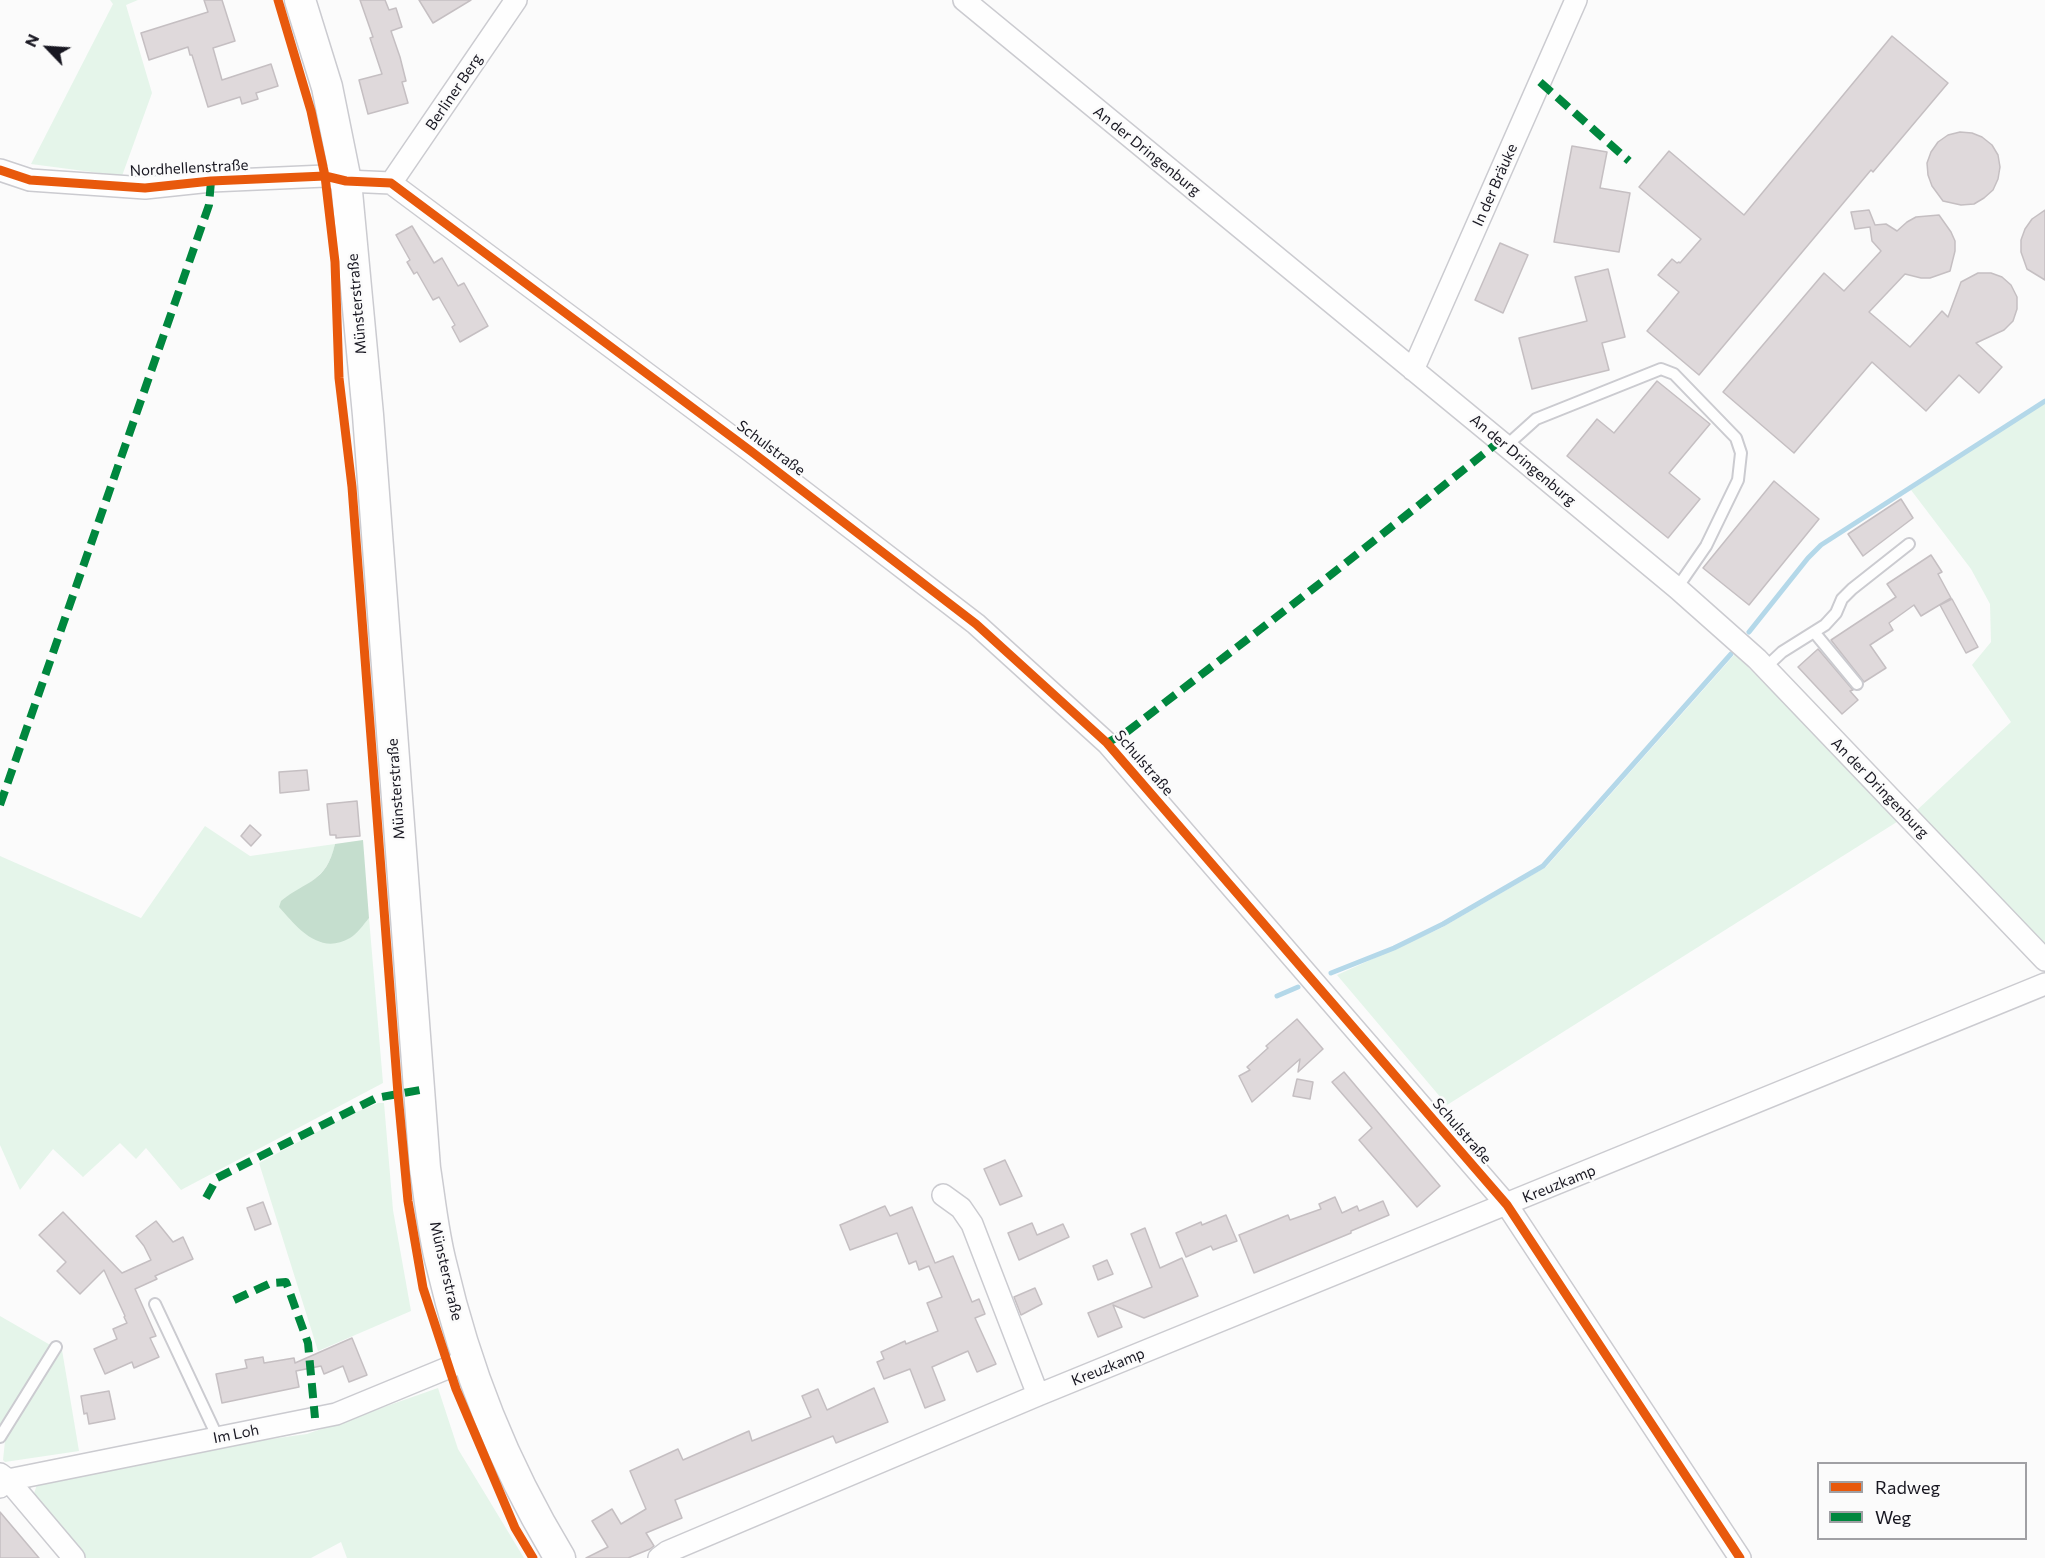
<!DOCTYPE html>
<meta charset="utf-8">
<style>
body{margin:0}
#map{position:relative;width:2045px;height:1558px;overflow:hidden;background:#fbfbfb;font-family:Commissioner,sans-serif}
canvas{display:block}
.legend{position:absolute;left:1817px;top:1462px;width:210px;height:78px;box-sizing:border-box;background:#fbfbfb;border:2px solid #a0a0a4;margin:0;padding:8px 10px;list-style:none;font-size:18px;color:#181721}
.legend li{display:flex;align-items:center;gap:12px;height:30px}
.legend b{width:30px;border:2px solid #a0a0a4}
.north{position:absolute;left:18px;top:18px;width:60px;height:60px;-webkit-text-stroke:4px #fbfbfb;paint-order:stroke;rotate:295deg;font-size:16px;font-weight:700;line-height:24px;text-align:center;color:#181721}
.north::after{content:'';display:block;margin:auto;width:21px;height:27px;background:#181721;clip-path:polygon(50% 0,100% 100%,50% 72%,0 100%)}
</style>
<div id="map">
<canvas width="2045" height="1558"></canvas>
<ul class="legend">
<li><b style="height:8px;background:#e8590c"></b>Radweg</li>
<li><b style="height:8px;background:#00873e"></b>Weg</li>
</ul>
<div class="north">N</div>
</div>
<script>
const c = document.querySelector('canvas').getContext('2d');
c.lineJoin = 'round';
function fill(path, color) { c.fillStyle = color; c.fill(path, 'evenodd'); }
function stroke(path, color, width, dash) { c.strokeStyle = color; c.lineWidth = width; c.lineCap = dash ? 'butt' : 'round'; c.setLineDash(dash || []); c.stroke(path); }
function label(font, color, halo, rows, align = 'center') {
  c.font = font + ' Commissioner,sans-serif'; c.lineWidth = 5; c.setLineDash([]); c.textBaseline = 'middle'; c.strokeStyle = halo; c.fillStyle = color; for (const [text, x, y, turn = 0] of rows) {
    c.save(); c.translate(x, y); c.rotate((+turn || 0) * Math.PI / 180); c.textAlign = isNaN(turn) ? turn : align; if (halo) c.strokeText(text, 0, 0); c.fillText(text, 0, 0); c.restore();
  }
}
const green = new Path2D(`
 M 110,0 L 138,0 L 126,5 L 152,93 L 122,176 L 31,164 L 113,4 Z
 M 2045,402 L 2045,945 L 1915,812 L 2011,722 L 1972,665 L 1991,642 L 1990,604 L 1971,569 L 1911,490 Z
 M 1735,654 L 1900,820 L 1447,1105 L 1337,975 L 1441,928 L 1546,867 Z
 M 205,826 L 250,856 L 335,844 C 328,876 311,882 285,898 L 318,941 C 345,946 352,937 369,918 L 383,1083 L 181,1190 L 146,1148 L 136,1159 L 120,1143 L 83,1177 L 53,1149 L 20,1190 L 0,1145 L 0,856 L 141,918 Z
 M 378,1103 L 384,1103 L 393,1210 L 411,1311 L 318,1351 L 259,1163 L 347,1116 Z
 M 0,1316 L 52,1346 L 0,1425 Z
 M 62,1350 L 79,1451 L 5,1462 L 3,1460 L 5,1441 Z
 M 438,1388 L 458,1449 L 524,1558 L 347,1558 L 341,1542 L 311,1558 L 86,1558 L 33,1496 L 38,1482 L 221,1446 L 307,1434 Z`);
const forest = new Path2D(`
 M 363,840 L 369,918 C 364,924 357,934 350,938 C 319,956 297,927 279,907 L 281,901 C 307,880 326,883 335,844 Z`);
const stream = new Path2D(`
 M 1749,632 L 1808,558 L 1821,545 L 2045,401
 M 1331,973 L 1394,948 L 1443,924 L 1543,866 L 1731,654
 M 1277,996 L 1298,987`);
const building = new Path2D(`
 M 204,0 L 222,0 L 235,41 L 213,48 L 222,80 L 271,64 L 278,86 L 256,93 L 258,99 L 242,104 L 240,97 L 208,107 L 192,55 L 190,55 L 188,47 L 149,60 L 141,33 L 208,12 Z
 M 360,0 L 385,0 L 389,10 L 396,8 L 402,27 L 391,31 L 400,57 L 406,81 L 402,82 L 408,103 L 368,114 L 359,80 L 382,74 L 370,38 L 373,37 Z
 M 419,0 L 471,0 L 433,23 Z
 M 1892,36 L 1948,83 L 1873,172 L 1871,170 L 1699,375 L 1647,331 L 1679,292 L 1658,275 L 1672,259 L 1677,263 L 1679,262 L 1680,263 L 1701,239 L 1639,187 L 1669,151 L 1744,215 Z
 M 1960,132 L 1972,133 L 1982,137 L 1992,145 L 1998,155 L 2000,167 L 1998,179 L 1993,190 L 1984,198 L 1974,204 L 1961,205 L 1943,201 L 1932,186 L 1928,175 L 1927,163 L 1931,152 L 1938,142 L 1948,135 Z
 M 1572,146 L 1607,152 L 1600,188 L 1630,193 L 1619,252 L 1554,242 Z
 M 1869,210 L 1875,225 L 1886,224 L 1897,231 L 1907,222 L 1916,217 L 1939,215 L 1951,232 L 1955,241 L 1955,251 L 1950,271 L 1930,278 L 1921,278 L 1905,274 L 1869,312 L 1910,347 L 1942,311 L 1948,317 L 1961,282 L 1978,273 L 1991,273 L 2002,277 L 2011,285 L 2017,297 L 2017,309 L 2013,321 L 2004,330 L 1976,343 L 2002,367 L 1979,393 L 1959,375 L 1926,411 L 1872,362 L 1794,453 L 1723,392 L 1824,273 L 1844,291 L 1881,251 L 1872,241 L 1870,227 L 1855,229 L 1851,212 Z
 M 2045,210 L 2045,280 L 2027,269 L 2021,252 L 2021,240 L 2025,229 L 2032,219 Z
 M 412,226 L 434,263 L 442,258 L 458,286 L 464,283 L 488,326 L 460,342 L 452,327 L 455,325 L 439,297 L 433,300 L 417,272 L 414,274 L 407,262 L 410,260 L 396,235 Z
 M 1500,243 L 1528,255 L 1503,313 L 1475,300 Z
 M 1608,269 L 1625,337 L 1602,343 L 1609,370 L 1532,389 L 1519,338 L 1587,321 L 1575,277 Z
 M 1657,381 L 1710,424 L 1669,473 L 1700,499 L 1668,538 L 1567,456 L 1597,419 L 1614,433 Z
 M 1774,481 L 1819,519 L 1749,605 L 1703,568 Z
 M 1901,499 L 1913,518 L 1863,556 L 1848,534 Z
 M 1931,555 L 1942,572 L 1938,574 L 1951,598 L 1921,616 L 1914,605 L 1889,623 L 1893,630 L 1870,645 L 1886,668 L 1864,682 L 1831,640 L 1896,597 L 1887,584 Z
 M 1952,599 L 1978,647 L 1966,653 L 1940,605 Z
 M 1818,649 L 1853,690 L 1850,691 L 1858,700 L 1842,714 L 1798,667 Z
 M 307,770 L 309,790 L 280,793 L 279,772 Z
 M 357,801 L 360,836 L 336,838 L 336,835 L 330,835 L 327,804 Z
 M 250,825 L 261,835 L 251,846 L 241,836 Z
 M 1297,1019 L 1323,1049 L 1298,1072 L 1300,1059 L 1252,1102 L 1239,1076 L 1250,1070 L 1247,1067 L 1268,1048 L 1266,1046 Z
 M 1344,1072 L 1440,1186 L 1417,1207 L 1359,1140 L 1372,1128 L 1332,1082 Z
 M 1297,1079 L 1313,1082 L 1310,1099 L 1293,1096 Z
 M 1005,1160 L 1022,1196 L 1000,1205 L 984,1169 Z
 M 1335,1197 L 1342,1213 L 1357,1206 L 1359,1211 L 1383,1201 L 1389,1215 L 1351,1231 L 1351,1233 L 1254,1273 L 1239,1235 L 1288,1215 L 1290,1220 L 1321,1209 L 1319,1204 Z
 M 263,1202 L 271,1224 L 255,1230 L 247,1208 Z
 M 885,1206 L 890,1216 L 912,1207 L 935,1263 L 953,1256 L 972,1302 L 979,1299 L 985,1314 L 975,1318 L 996,1364 L 977,1372 L 968,1351 L 932,1367 L 945,1400 L 925,1408 L 910,1369 L 884,1379 L 877,1362 L 884,1359 L 881,1352 L 905,1341 L 906,1344 L 938,1331 L 927,1303 L 942,1297 L 929,1266 L 919,1270 L 916,1261 L 909,1264 L 897,1233 L 850,1250 L 840,1225 Z
 M 63,1212 L 122,1273 L 151,1260 L 144,1246 L 136,1236 L 156,1221 L 173,1242 L 183,1237 L 193,1259 L 155,1276 L 157,1279 L 135,1289 L 156,1336 L 150,1338 L 159,1357 L 134,1368 L 132,1362 L 105,1374 L 94,1349 L 117,1339 L 113,1329 L 127,1323 L 124,1317 L 125,1316 L 104,1270 L 80,1294 L 57,1271 L 66,1262 L 39,1235 Z
 M 1226,1215 L 1237,1241 L 1213,1250 L 1211,1246 L 1186,1257 L 1176,1233 L 1201,1222 L 1202,1225 Z
 M 1032,1223 L 1037,1235 L 1063,1224 L 1069,1237 L 1019,1260 L 1008,1233 Z
 M 1145,1228 L 1160,1268 L 1182,1258 L 1198,1296 L 1144,1318 L 1113,1305 L 1122,1327 L 1098,1337 L 1088,1313 L 1152,1287 L 1131,1234 Z
 M 1107,1260 L 1113,1274 L 1098,1280 L 1093,1266 Z
 M 1035,1288 L 1042,1304 L 1021,1315 L 1014,1297 Z
 M 352,1338 L 367,1375 L 349,1382 L 343,1366 L 324,1374 L 321,1366 L 296,1371 L 299,1387 L 222,1403 L 216,1374 L 247,1368 L 245,1360 L 263,1357 L 264,1363 L 294,1358 L 295,1363 Z
 M 874,1388 L 888,1422 L 836,1443 L 833,1436 L 675,1500 L 682,1518 L 646,1533 L 654,1546 L 650,1549 L 628,1558 L 586,1558 L 608,1547 L 592,1521 L 612,1509 L 621,1524 L 646,1509 L 630,1471 L 678,1449 L 683,1460 L 749,1431 L 752,1441 L 811,1417 L 802,1396 L 818,1389 L 827,1410 Z
 M 109,1391 L 115,1419 L 89,1424 L 87,1413 L 84,1414 L 81,1396 Z
 M 0,1512 L 39,1558 L 0,1558 Z`);
const service = new Path2D(`
 M 1506,446 L 1536,419 L 1661,369 L 1674,374 L 1736,438 L 1741,453 L 1738,480 L 1706,546 L 1677,588
 M 1814,632 L 1857,684
 M 1765,668 L 1782,652 L 1825,625 L 1836,613 L 1842,599 L 1852,589 L 1909,544
 M 155,1304 L 218,1438
 M 0,1437 L 56,1347`);
const minor = new Path2D(`
 M 964,0 L 1506,446 L 1677,588 L 1757,659 L 2045,960
 M 0,170 L 30,180 L 145,188 L 211,181 L 325,176 L 346,181 L 391,183 L 752,452 L 976,624 L 1107,743 L 1507,1205 L 1740,1558
 M 391,183 L 516,0
 M 1413,370 L 1576,0
 M 943,1195 L 961,1208 L 972,1224 L 1038,1395
 M 0,1474 L 8,1480 L 74,1558
 M 0,1487 L 8,1480 L 336,1414 L 467,1360
 M 659,1558 L 667,1552 L 1038,1395 L 2045,984`);
const secondary = new Path2D(`
 M 300,0 L 327,87 L 346,181 L 368,415 L 425,1168 C 430,1200 433,1232 441,1263 C 466,1370 503,1464 560,1558`);
const quiet = new Path2D(`
 M 1540,82 L 1629,161
 M 1107,743 L 1128,731 L 1314,588 L 1500,441
 M 0,805 L 209,205 L 211,181
 M 206,1198 L 217,1178 L 376,1098 L 420,1090
 M 234,1300 L 271,1283 L 286,1282 L 308,1343 L 315,1418`);
const cycleway = new Path2D(`
 M 278,0 L 311,111 L 325,176 L 335,262 L 339,378 L 352,487 L 398,1094 L 408,1201 L 423,1288 L 456,1389 L 515,1528 L 533,1558
 M 0,170 L 30,180 L 145,188 L 211,181 L 325,176 L 346,181 L 391,183 L 752,452 L 976,624 L 1107,743 L 1507,1205 L 1740,1558`);
const streetNames = [
 ["Berliner Berg",454,92,-56],
 ["An der Dringenburg",1147,151,39],
 ["Nordhellenstraße",189,168,-3],
 ["In der Bräuke",1495,185,-66],
 ["Münsterstraße",357,304,-95],
 ["Schulstraße",771,448,37],
 ["An der Dringenburg",1523,460,40],
 ["Schulstraße",1144,763,49],
 ["An der Dringenburg",1880,788,46],
 ["Münsterstraße",396,789,-94],
 ["Schulstraße",1462,1131,49],
 ["Kreuzkamp",1559,1184,-22],
 ["Münsterstraße",446,1271,77],
 ["Kreuzkamp",1108,1367,-22],
 ["Im Loh",236,1434,-11]
];
fill(green, '#e5f5ea');
fill(forest, '#c5dece');
stroke(stream, '#b4d8e9', 5);
fill(building, '#dfd9db');
stroke(building, '#c5bfc2', 1.5);
stroke(service, '#cbcbd0', 14);
stroke(minor, '#cbcbd0', 24);
stroke(secondary, '#cbcbd0', 33);
stroke(service, '#fefefe', 10);
stroke(minor, '#fefefe', 21);
stroke(secondary, '#fefefe', 30);
stroke(quiet, '#00873e', 8, [15, 8]);
stroke(cycleway, '#e8590c', 9);
label('15px', '#181721', '#fbfbfb', streetNames);
</script>
